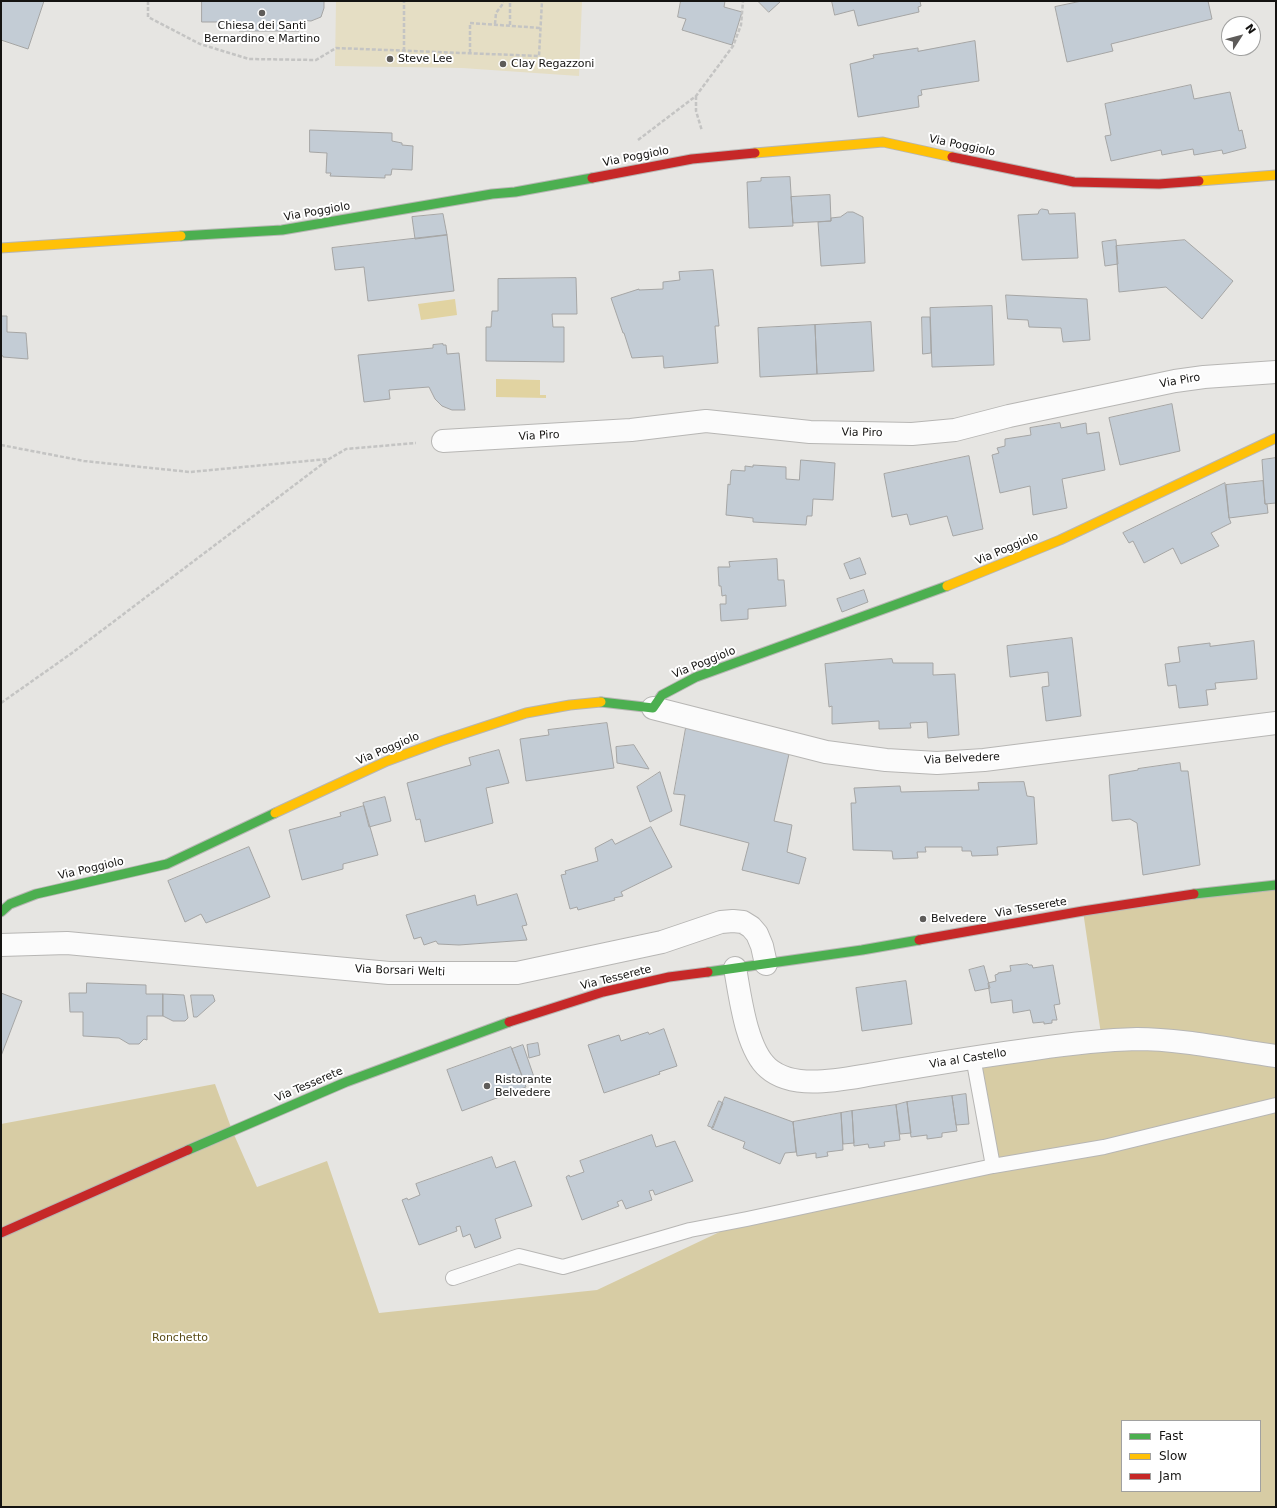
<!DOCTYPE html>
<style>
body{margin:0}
#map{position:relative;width:1277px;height:1508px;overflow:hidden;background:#e6e5e2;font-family:"DejaVu Sans",sans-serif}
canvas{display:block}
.frame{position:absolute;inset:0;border:2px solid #141311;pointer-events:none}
.legend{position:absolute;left:1121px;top:1420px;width:140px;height:72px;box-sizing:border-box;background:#fff;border:1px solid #a1a1a0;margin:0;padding:5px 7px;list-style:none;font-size:12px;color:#141311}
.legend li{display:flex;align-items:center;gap:8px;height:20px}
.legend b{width:20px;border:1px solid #a1a1a0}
.north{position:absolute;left:1221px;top:16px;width:40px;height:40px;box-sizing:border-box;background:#fff;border:1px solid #a1a1a0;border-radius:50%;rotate:54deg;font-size:11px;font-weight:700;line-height:16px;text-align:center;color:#141311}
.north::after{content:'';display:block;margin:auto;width:14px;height:18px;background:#5e5c5a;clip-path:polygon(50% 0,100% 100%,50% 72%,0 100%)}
</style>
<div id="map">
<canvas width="1277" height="1508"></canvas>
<div class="frame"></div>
<ul class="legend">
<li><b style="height:5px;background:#4caf50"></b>Fast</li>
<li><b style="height:5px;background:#ffc107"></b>Slow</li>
<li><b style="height:5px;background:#c62828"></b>Jam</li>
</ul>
<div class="north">N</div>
</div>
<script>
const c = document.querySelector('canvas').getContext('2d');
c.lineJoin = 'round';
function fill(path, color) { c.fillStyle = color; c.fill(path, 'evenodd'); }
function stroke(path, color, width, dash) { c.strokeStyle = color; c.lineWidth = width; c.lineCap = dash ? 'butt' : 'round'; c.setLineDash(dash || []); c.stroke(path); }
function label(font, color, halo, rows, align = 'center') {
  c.font = font + ' "DejaVu Sans",sans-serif'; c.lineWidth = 4; c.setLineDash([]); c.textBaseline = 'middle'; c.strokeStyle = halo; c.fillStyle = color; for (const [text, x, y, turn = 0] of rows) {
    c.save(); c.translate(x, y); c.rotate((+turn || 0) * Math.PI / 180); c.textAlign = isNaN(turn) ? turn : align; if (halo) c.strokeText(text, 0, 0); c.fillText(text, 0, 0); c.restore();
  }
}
const green = new Path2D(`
 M 336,1 L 582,1 L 579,76 L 462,68 L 335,66 Z`);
const forest = new Path2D(`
 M 1276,885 L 1276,1507 L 1,1507 L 1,1124 L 215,1084 L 232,1130 L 257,1187 L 327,1161 L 379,1313 L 597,1290 L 747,1219 L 992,1166 L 973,1057 L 1102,1041 L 1083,911 ZM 1122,1421 L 1260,1421 L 1260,1491 L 1122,1491 Z`);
const water = new Path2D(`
 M 455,299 L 457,315 L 421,320 L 418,304 Z
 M 496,379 L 540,380 L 540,395 L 546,395 L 546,398 L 496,397 Z`);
const building = new Path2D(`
 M 1,1 L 44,1 L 28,49 L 1,40 Z
 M 202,1 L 324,1 L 324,8 L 321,17 L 311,21 L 299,20 L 299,31 L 239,31 L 239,22 L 202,22 Z
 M 681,1 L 725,1 L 724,7 L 742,12 L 732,45 L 682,30 L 686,19 L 678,17 Z
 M 758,1 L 781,1 L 769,12 Z
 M 832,1 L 920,1 L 921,6 L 918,7 L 919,12 L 858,26 L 854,10 L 835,15 Z
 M 1082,1 L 1208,1 L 1212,19 L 1111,44 L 1113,51 L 1067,62 L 1055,7 Z
 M 975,41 L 979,81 L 921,90 L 922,95 L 918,96 L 919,107 L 858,117 L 850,64 L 874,58 L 873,55 L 918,48 L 918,51 Z
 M 1191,85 L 1194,99 L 1230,92 L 1239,131 L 1242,130 L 1246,148 L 1223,154 L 1222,150 L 1194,155 L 1193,149 L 1162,155 L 1161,150 L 1111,161 L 1105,136 L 1111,135 L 1105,104 Z
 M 310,130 L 392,133 L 392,141 L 402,143 L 402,145 L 413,146 L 412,170 L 392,169 L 391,175 L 385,175 L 385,178 L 330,176 L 331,173 L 326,173 L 327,153 L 310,152 Z
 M 790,177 L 793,226 L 749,228 L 747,182 L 761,181 L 761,178 Z
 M 830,195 L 831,221 L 793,223 L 791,197 Z
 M 1042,209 L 1048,210 L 1049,214 L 1075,213 L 1078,258 L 1022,260 L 1018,215 L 1038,214 L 1039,211 Z
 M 848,212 L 853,212 L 863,217 L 865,263 L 821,266 L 818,222 L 831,221 L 831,218 L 840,217 Z
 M 443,214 L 447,235 L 415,239 L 412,217 Z
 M 447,235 L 454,291 L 368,301 L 364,267 L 335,270 L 332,248 Z
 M 1116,240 L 1118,264 L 1105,266 L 1102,242 Z
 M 1185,240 L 1233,281 L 1202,319 L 1166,287 L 1119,292 L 1116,246 Z
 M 713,270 L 719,326 L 715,326 L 718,363 L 664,368 L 663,356 L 632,358 L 624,333 L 623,333 L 611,298 L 639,289 L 639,290 L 663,289 L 663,282 L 680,280 L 679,272 Z
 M 576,278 L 577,314 L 552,314 L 553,327 L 564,327 L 564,362 L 486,361 L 486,327 L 491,327 L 492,311 L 498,311 L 498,279 Z
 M 1006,295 L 1087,299 L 1090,340 L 1063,342 L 1061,328 L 1029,327 L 1028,320 L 1008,319 Z
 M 992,306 L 994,365 L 932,367 L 930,308 Z
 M 1,316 L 7,316 L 7,332 L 26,333 L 28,359 L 3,357 L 3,356 L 1,355 Z
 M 922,317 L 930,317 L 931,353 L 923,354 Z
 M 871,322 L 874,371 L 817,374 L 815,325 Z
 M 815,325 L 817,374 L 760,377 L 758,328 Z
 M 443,344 L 443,345 L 446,345 L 447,354 L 459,353 L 465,410 L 452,410 L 442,406 L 435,399 L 429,387 L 389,390 L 390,399 L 364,402 L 358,355 L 433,348 L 433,345 Z
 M 1172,404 L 1180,451 L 1120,465 L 1109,418 Z
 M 1060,423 L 1061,428 L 1086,423 L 1087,434 L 1099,432 L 1105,470 L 1062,479 L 1067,508 L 1033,515 L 1030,486 L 1000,493 L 992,455 L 999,453 L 997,448 L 1005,446 L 1005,439 L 1031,435 L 1030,428 Z
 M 969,456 L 983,529 L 953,536 L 947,516 L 910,525 L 907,514 L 892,517 L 884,474 Z
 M 1276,458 L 1276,503 L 1265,504 L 1262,460 Z
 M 801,460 L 835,463 L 833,500 L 813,499 L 812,516 L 807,516 L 806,525 L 753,522 L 753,518 L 726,515 L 728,484 L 730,485 L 731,471 L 732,470 L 745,471 L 745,466 L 753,467 L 753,465 L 786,467 L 786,479 L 799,480 Z
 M 1263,481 L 1265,504 L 1267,504 L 1268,513 L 1229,518 L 1226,485 Z
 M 1225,483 L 1229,518 L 1231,523 L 1211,533 L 1219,546 L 1181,564 L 1173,548 L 1144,563 L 1133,541 L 1129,543 L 1123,533 Z
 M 860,558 L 866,574 L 850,579 L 844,564 Z
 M 777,559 L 778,580 L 784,580 L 786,606 L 748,609 L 748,619 L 721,621 L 720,604 L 726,604 L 726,595 L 722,596 L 721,586 L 719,586 L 718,567 L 730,567 L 729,562 Z
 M 864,590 L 868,602 L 842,612 L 837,599 Z
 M 1072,638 L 1081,716 L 1046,721 L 1042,687 L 1049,686 L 1048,672 L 1010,677 L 1007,646 Z
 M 1254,641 L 1257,679 L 1215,683 L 1216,689 L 1206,690 L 1208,705 L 1179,708 L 1176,685 L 1168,686 L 1165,664 L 1180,662 L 1178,647 L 1210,643 L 1210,646 Z
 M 892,659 L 893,663 L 933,663 L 933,675 L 955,674 L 959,735 L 928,738 L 927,722 L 910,723 L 911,728 L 879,729 L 879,721 L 832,724 L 832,706 L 829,707 L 825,664 Z
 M 607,723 L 614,768 L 526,781 L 520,739 L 549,735 L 548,730 Z
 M 686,728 L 789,754 L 774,821 L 792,825 L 787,852 L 806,858 L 799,884 L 742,870 L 749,843 L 680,825 L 685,795 L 674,794 Z
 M 634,745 L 649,769 L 617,763 L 616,747 Z
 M 499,750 L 509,783 L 486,788 L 493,823 L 425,842 L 420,819 L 416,820 L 407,783 L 471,765 L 469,758 Z
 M 1180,763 L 1181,771 L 1188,771 L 1200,865 L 1143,875 L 1137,823 L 1130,819 L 1112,821 L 1109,775 L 1138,770 L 1138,769 Z
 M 660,772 L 672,811 L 650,822 L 637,787 Z
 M 1024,782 L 1027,796 L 1034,797 L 1037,844 L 997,847 L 998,855 L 972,856 L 971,851 L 962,851 L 962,847 L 925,847 L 926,852 L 917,852 L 918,858 L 893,859 L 892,851 L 853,850 L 851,803 L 856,803 L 854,788 L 900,786 L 901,792 L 979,790 L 978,783 Z
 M 385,797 L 391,821 L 369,827 L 363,803 Z
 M 364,806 L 378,855 L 343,864 L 343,869 L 302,880 L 289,830 L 341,816 L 340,813 Z
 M 651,827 L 672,867 L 621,892 L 623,896 L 614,898 L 615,900 L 578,910 L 577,907 L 570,909 L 561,875 L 566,874 L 565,871 L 598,861 L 595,848 L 612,839 L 615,844 Z
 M 249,847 L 270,897 L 206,923 L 201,914 L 185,922 L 168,881 Z
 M 517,894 L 527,925 L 522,926 L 527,940 L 459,945 L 438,944 L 436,941 L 424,945 L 421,937 L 414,939 L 406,915 L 475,895 L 477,905 Z
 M 1028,964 L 1029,965 L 1032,965 L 1033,968 L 1053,965 L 1060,1004 L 1054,1005 L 1057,1020 L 1052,1020 L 1052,1023 L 1044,1024 L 1044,1022 L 1033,1023 L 1030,1010 L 1013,1013 L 1012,1000 L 991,1003 L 988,983 L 996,981 L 995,975 L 998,974 L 998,973 L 1011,971 L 1010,966 Z
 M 984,966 L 990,988 L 975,991 L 969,970 Z
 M 906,981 L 912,1024 L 862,1031 L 856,988 Z
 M 87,983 L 146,985 L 146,994 L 163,994 L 163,1016 L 147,1016 L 147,1040 L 144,1039 L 139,1044 L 129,1044 L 119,1038 L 83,1036 L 83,1012 L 70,1012 L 69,993 L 86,993 Z
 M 1,993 L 22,1001 L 1,1056 Z
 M 163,994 L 184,995 L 188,1018 L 185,1021 L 173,1021 L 163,1016 Z
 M 191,995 L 213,995 L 215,1001 L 197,1017 L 194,1017 Z
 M 664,1029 L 677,1066 L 659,1072 L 660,1074 L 604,1093 L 588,1045 L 619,1035 L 621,1041 L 648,1032 L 649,1034 Z
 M 538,1043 L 540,1055 L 529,1058 L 527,1045 Z
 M 523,1045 L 534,1077 L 524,1081 L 512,1049 Z
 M 511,1047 L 526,1087 L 462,1111 L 447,1070 Z
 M 966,1094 L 969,1124 L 956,1125 L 952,1096 Z
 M 952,1096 L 957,1131 L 942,1133 L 942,1137 L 927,1139 L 927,1135 L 911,1137 L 907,1102 Z
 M 725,1097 L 793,1122 L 796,1152 L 785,1153 L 780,1164 L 743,1148 L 745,1142 L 712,1129 Z
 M 719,1101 L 723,1103 L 713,1128 L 708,1126 Z
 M 907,1102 L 911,1133 L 900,1134 L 896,1105 Z
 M 896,1105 L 900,1140 L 884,1142 L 885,1146 L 869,1148 L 868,1144 L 854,1146 L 852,1111 Z
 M 852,1111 L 854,1143 L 843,1144 L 841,1113 Z
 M 841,1113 L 843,1150 L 827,1152 L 828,1156 L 816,1158 L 816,1153 L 797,1156 L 793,1122 Z
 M 652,1135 L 656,1147 L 675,1141 L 693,1181 L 655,1195 L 653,1190 L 649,1191 L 652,1200 L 626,1209 L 622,1200 L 617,1202 L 619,1206 L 582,1220 L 566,1177 L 569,1175 L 570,1177 L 584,1172 L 580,1161 Z
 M 492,1157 L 496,1168 L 515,1161 L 532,1206 L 495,1219 L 501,1238 L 475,1248 L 470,1234 L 463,1237 L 460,1226 L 456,1227 L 457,1231 L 419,1245 L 402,1200 L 407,1198 L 408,1200 L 420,1195 L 416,1184 Z`);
const path = new Path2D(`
 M 148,1 L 148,17 L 200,44 L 249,59 L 316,60 L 336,48 L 539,56 L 542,1
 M 495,24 L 496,13 L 502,5 L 503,1
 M 510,25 L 510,1
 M 404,51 L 404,1
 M 470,53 L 470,23 L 541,28
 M 696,96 L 696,111 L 702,131
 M 638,140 L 696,96 L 733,46 L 741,25 L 743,1
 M 1,445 L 84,461 L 190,472 L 328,459
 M 1,703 L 72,653 L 329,459 L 346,449 L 416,443`);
const lane = new Path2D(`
 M 993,1166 L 1104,1147 L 1276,1105
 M 453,1278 L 519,1256 L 563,1267 L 690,1230 L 747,1219 L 993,1166 L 973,1057`);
const street = new Path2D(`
 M 443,441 L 631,430 L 706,421 L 810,432 L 912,434 L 955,430 L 1009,416 L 1175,381 L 1204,377 L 1276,372
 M 653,708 L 826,752 L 886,760 L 937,763 L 984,760 L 1276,723
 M 1,945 L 67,943 L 389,973 L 517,973 L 662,942 L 721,922 L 733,921 L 743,922 L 751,927 L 757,934 L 762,946 L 766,964
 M 735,968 C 740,995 746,1049 768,1068 C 794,1091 843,1079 874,1074 C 927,1065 980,1056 1034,1049 C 1068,1044 1102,1040 1137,1039 C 1181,1039 1232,1050 1276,1056`);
const fast = new Path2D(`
 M 181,236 L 282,230 L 492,194 L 515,192 L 592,178
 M 601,702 L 653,708 L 662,695 L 696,677 L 947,586
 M 1194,894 L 1276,885
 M 1,912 L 10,904 L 36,894 L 167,864 L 275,813
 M 708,972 L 862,950 L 919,940
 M 188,1150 L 346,1082 L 509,1022`);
const slow = new Path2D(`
 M 755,153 L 883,142 L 952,157
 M 1199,181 L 1276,175
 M 1,248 L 181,236
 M 947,586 L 1060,540 L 1276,438
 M 275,813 L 387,761 L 441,741 L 526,713 L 570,705 L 601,702`);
const jam = new Path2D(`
 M 952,157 L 1074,182 L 1159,184 L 1199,181
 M 592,178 L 692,159 L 755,153
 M 919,940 L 1083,911 L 1194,894
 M 509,1022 L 603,992 L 669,977 L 708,972
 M 1,1233 L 188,1150`);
const markers = [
 [262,13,4,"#5e5c5a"],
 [390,59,4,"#5e5c5a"],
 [503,64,4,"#5e5c5a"],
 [923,919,4,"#5e5c5a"],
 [487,1086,4,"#5e5c5a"]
];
const poiNames = [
 ["Chiesa dei Santi",262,26,"center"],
 ["Bernardino e Martino",262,39,"center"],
 ["Steve Lee",398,59],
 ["Clay Regazzoni",511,64],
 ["Belvedere",931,919],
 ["Ristorante",495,1080],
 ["Belvedere",495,1093]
];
const streetNames = [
 ["Via Poggiolo",962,146,12],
 ["Via Poggiolo",636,157,-11],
 ["Via Poggiolo",317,212,-10],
 ["Via Piro",1180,381,-10],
 ["Via Piro",862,433,1],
 ["Via Piro",539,436,-3],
 ["Via Poggiolo",1007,549,-23],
 ["Via Poggiolo",704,663,-22],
 ["Via Poggiolo",388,749,-23],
 ["Via Belvedere",962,759,-3],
 ["Via Poggiolo",91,869,-13],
 ["Via Tesserete",1031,908,-10],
 ["Via Borsari Welti",400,971,2],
 ["Via Tesserete",616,978,-14],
 ["Via al Castello",968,1059,-9],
 ["Via Tesserete",309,1085,-23]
];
const parkNames = [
 ["Ronchetto",180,1338]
];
fill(green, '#e5dec4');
fill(forest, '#d7cca4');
fill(water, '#e1d3a1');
fill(building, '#c3ccd5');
stroke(building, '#a5a5a4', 1);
stroke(lane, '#b7b6b4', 16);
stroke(street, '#b7b6b4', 24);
stroke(fast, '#b7b6b4', 11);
stroke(slow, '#b7b6b4', 11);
stroke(jam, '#b7b6b4', 11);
stroke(path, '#c4c4c3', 2.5, [4, 2]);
stroke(lane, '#fbfbfb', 14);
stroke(street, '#fbfbfb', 22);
stroke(fast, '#4caf50', 9);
stroke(slow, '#ffc107', 9);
stroke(jam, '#c62828', 9);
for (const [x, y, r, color] of markers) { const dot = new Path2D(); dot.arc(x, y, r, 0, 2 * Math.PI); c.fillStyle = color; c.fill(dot); stroke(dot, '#fff', 1.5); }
label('11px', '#141311', '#fff', poiNames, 'left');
label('11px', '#141311', '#fff', streetNames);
label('11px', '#5a4c17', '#fff', parkNames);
</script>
